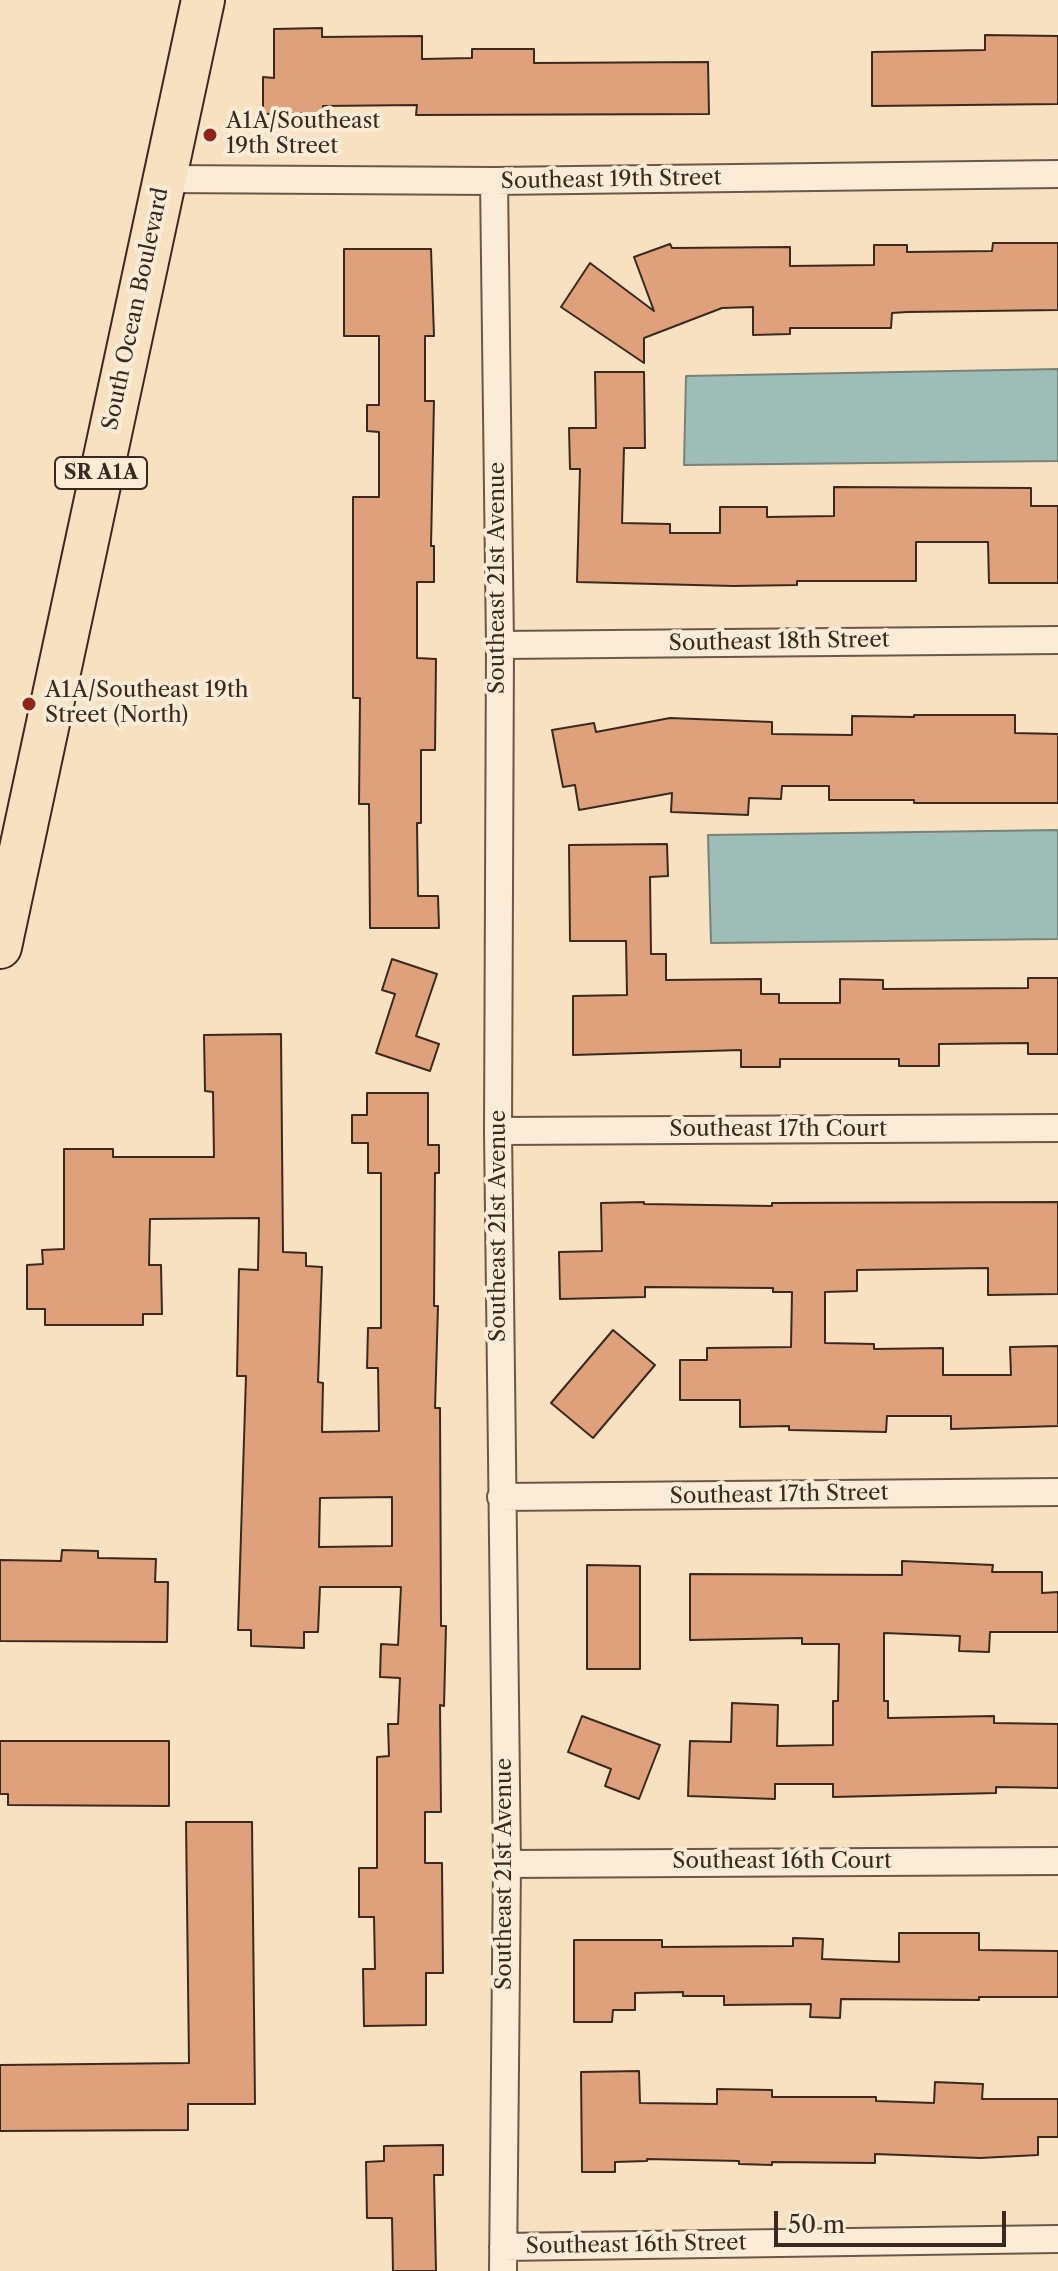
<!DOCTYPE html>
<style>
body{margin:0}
#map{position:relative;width:1058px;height:2271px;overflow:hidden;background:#f8e1c1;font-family:"Libre Caslon Text",serif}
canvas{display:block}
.scale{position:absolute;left:774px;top:2211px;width:232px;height:36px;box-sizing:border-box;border:4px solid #3b2920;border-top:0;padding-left:10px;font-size:24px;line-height:28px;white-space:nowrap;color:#3b2920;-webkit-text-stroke:6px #faecd7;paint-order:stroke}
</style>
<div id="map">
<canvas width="1058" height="2271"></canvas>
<div class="scale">50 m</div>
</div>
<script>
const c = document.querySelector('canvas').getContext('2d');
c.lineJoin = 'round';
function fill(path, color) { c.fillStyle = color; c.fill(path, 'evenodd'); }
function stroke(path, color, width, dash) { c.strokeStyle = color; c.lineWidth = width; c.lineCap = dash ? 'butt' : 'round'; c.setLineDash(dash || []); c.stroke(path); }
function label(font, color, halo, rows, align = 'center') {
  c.font = font + ' "Libre Caslon Text",serif'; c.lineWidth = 8; c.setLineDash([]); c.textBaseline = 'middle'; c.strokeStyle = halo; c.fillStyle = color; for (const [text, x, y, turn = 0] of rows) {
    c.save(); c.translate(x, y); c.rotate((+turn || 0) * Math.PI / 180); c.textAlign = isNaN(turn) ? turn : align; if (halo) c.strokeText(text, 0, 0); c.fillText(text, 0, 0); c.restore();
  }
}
const water = new Path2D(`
 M 1058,369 L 1058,461 L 684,465 L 686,376 Z
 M 1058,830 L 1058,939 L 711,943 L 708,835 Z`);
const building = new Path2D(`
 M 322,28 L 322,37 L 422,36 L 422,59 L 472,58 L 472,49 L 534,49 L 534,63 L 708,62 L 709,114 L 416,115 L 417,105 L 323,106 L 323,113 L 263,114 L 263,77 L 274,78 L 274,29 Z
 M 985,35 L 1058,36 L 1058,104 L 872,106 L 872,52 L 985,50 Z
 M 993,243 L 1058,243 L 1058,310 L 907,312 L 892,313 L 891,328 L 790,328 L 790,334 L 753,335 L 753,307 L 722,308 L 644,338 L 644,363 L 561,307 L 590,263 L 654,311 L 634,257 L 670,244 L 672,248 L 790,247 L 790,266 L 874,265 L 874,245 L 907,245 L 907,252 L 992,251 Z
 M 344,249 L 431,249 L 434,336 L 425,336 L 425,401 L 434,401 L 431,546 L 434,546 L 434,582 L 417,582 L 417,658 L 436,659 L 435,750 L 421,750 L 421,823 L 417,823 L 418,896 L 438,896 L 439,928 L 370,928 L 369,804 L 359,804 L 360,698 L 353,698 L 353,497 L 379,497 L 379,432 L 367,431 L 367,405 L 379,405 L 379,336 L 344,336 Z
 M 595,372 L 644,372 L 645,448 L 624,448 L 622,523 L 670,524 L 670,533 L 720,533 L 720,507 L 767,507 L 767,517 L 834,516 L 834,487 L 1031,488 L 1031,506 L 1058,506 L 1058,583 L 989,583 L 988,542 L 916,542 L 916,581 L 797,581 L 797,585 L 733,586 L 577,582 L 580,469 L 570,469 L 569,428 L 596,428 Z
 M 914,715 L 1015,715 L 1015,733 L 1058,734 L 1058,803 L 914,803 L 914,800 L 829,800 L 829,786 L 782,786 L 781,799 L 749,798 L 748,815 L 671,812 L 672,793 L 579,810 L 575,785 L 563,787 L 552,730 L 594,723 L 596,732 L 670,718 L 772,722 L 772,734 L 852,735 L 852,716 L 914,717 Z
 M 667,844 L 668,876 L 650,877 L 651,954 L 666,954 L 666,980 L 761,979 L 761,994 L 779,994 L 779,1003 L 840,1003 L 840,979 L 883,980 L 883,989 L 1028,988 L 1028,978 L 1058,978 L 1058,1054 L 1028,1054 L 1028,1043 L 939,1044 L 939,1066 L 899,1066 L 899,1059 L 780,1059 L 780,1067 L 741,1067 L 741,1050 L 573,1055 L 573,996 L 627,995 L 626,941 L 570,941 L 569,845 Z
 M 392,959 L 437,974 L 416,1036 L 439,1044 L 430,1071 L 376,1053 L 395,994 L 382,990 Z
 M 281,1034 L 283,1252 L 306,1253 L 306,1266 L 322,1267 L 318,1382 L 323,1383 L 322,1432 L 379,1431 L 378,1368 L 367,1368 L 368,1328 L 381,1328 L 381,1173 L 368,1173 L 368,1143 L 352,1143 L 352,1115 L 367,1115 L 367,1093 L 428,1093 L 428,1145 L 439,1145 L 439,1173 L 435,1173 L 434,1306 L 438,1306 L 435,1408 L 440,1408 L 441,1626 L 446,1626 L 444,1706 L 440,1705 L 441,1812 L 425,1812 L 425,1863 L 442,1863 L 443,1973 L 426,1973 L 426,2025 L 364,2026 L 363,1969 L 375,1969 L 374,1917 L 359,1917 L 359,1868 L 377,1868 L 377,1757 L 389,1756 L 388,1724 L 398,1724 L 400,1678 L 380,1677 L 381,1644 L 398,1645 L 401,1587 L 320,1587 L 318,1632 L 304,1632 L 304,1648 L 251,1646 L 251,1630 L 238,1630 L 246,1376 L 237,1376 L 239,1269 L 258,1270 L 259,1218 L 150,1219 L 149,1265 L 161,1265 L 162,1314 L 143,1314 L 143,1325 L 45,1325 L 45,1309 L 27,1309 L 27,1265 L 43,1264 L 42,1250 L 64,1249 L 64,1149 L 113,1149 L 113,1157 L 214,1157 L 213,1092 L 205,1091 L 204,1035 ZM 392,1497 L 392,1546 L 319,1547 L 320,1498 Z
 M 644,1202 L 644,1204 L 772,1206 L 772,1203 L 1058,1202 L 1058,1294 L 988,1295 L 988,1268 L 857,1270 L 857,1291 L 825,1292 L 825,1343 L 874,1344 L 874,1349 L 943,1348 L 943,1375 L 1011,1375 L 1010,1347 L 1058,1346 L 1058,1426 L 951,1429 L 951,1416 L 887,1416 L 886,1432 L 789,1430 L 789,1426 L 740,1427 L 740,1400 L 680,1400 L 680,1360 L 707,1360 L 707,1348 L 791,1347 L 792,1292 L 773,1292 L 773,1288 L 645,1287 L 645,1297 L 560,1299 L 559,1252 L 602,1251 L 601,1203 Z
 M 613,1330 L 655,1365 L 593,1438 L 551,1403 Z
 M 62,1550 L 98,1551 L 98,1558 L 156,1559 L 155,1582 L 168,1582 L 167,1642 L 0,1641 L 0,1560 L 61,1561 Z
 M 902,1561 L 993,1565 L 992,1572 L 1042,1572 L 1042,1593 L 1058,1592 L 1058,1632 L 990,1632 L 989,1652 L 959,1651 L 960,1636 L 884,1633 L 884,1701 L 888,1701 L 888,1718 L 994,1716 L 994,1723 L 1058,1724 L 1058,1788 L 996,1787 L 996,1793 L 833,1797 L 833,1784 L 775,1784 L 775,1799 L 688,1796 L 690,1741 L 731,1742 L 732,1703 L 778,1705 L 777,1746 L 833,1745 L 833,1701 L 838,1701 L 839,1644 L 802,1644 L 802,1638 L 690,1640 L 690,1574 L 902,1575 Z
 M 587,1565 L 640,1566 L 640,1669 L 587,1669 Z
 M 582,1716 L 660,1745 L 639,1799 L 605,1786 L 611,1769 L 568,1752 Z
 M 0,1741 L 169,1741 L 169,1806 L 8,1805 L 8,1794 L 0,1794 Z
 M 186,1822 L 252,1822 L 255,2104 L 188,2104 L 188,2130 L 0,2131 L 0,2065 L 189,2063 Z
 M 899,1933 L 979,1933 L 979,1950 L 1058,1951 L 1058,1997 L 979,1997 L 979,2000 L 841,1999 L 840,2018 L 810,2017 L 811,2004 L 724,2005 L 724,1996 L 683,1996 L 683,1992 L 635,1993 L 635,2010 L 613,2010 L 612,2022 L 574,2022 L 574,1940 L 662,1940 L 662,1947 L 793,1946 L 793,1938 L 823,1939 L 822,1959 L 899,1962 Z
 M 639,2071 L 640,2103 L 717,2104 L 717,2089 L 772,2090 L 772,2097 L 876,2097 L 876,2101 L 934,2103 L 935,2082 L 983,2084 L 982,2099 L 1058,2099 L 1058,2137 L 1038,2137 L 1038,2155 L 980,2158 L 875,2154 L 875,2163 L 772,2162 L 772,2165 L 739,2164 L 739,2161 L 647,2159 L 647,2161 L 615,2162 L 615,2172 L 582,2172 L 581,2072 Z
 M 443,2145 L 443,2175 L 434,2175 L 436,2271 L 393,2271 L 392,2218 L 367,2218 L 366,2162 L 384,2161 L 384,2146 Z`);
const minor = new Path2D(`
 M 164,179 L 494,181 L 1058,174
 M 494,181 L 500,645 L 498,1131 L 507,1864 L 503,2271
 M 500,645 L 1058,640
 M 498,1131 L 1058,1128
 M 501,1497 L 1058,1492
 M 507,1864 L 1058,1861
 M 503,2247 L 1058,2239`);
const primary = new Path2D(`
 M 0,947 L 203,0`);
const markers = [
 [210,135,8,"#8f2418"],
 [29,704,8,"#8f2418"]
];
const shields = [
 [101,473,92]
];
const shieldNames = [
 ["SR A1A",101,473]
];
const poiNames = [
 ["A1A/Southeast",226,122],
 ["19th Street",226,147],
 ["A1A/Southeast 19th",45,691],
 ["Street (North)",45,716]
];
const streetNames = [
 ["Southeast 19th Street",611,180,-1],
 ["South Ocean Boulevard",136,309,-78],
 ["Southeast 21st Avenue",498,578,-90],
 ["Southeast 18th Street",779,642,-1],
 ["Southeast 17th Court",778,1130],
 ["Southeast 21st Avenue",499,1226,-90],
 ["Southeast 17th Street",779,1495,-1],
 ["Southeast 16th Court",782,1862],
 ["Southeast 21st Avenue",505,1874,-90],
 ["Southeast 16th Street",636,2245,-1]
];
fill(water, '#9dbdb6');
stroke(water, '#76827a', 2);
fill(building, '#dea17c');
stroke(building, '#3b2920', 2);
stroke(minor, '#6a5748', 30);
stroke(primary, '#3b2920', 46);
stroke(minor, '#faecd7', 26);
stroke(primary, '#f8e1c1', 42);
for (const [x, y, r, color] of markers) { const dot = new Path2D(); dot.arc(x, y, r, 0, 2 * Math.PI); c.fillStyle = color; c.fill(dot); stroke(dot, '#faecd7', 3); }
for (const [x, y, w] of shields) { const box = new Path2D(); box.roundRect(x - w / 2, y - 16, w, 32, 6); c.fillStyle = '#faecd7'; c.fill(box); stroke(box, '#3b2920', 2); }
label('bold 20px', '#3b2920', null, shieldNames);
label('22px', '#3b2920', '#faecd7', poiNames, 'left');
label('22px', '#3b2920', '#faecd7', streetNames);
</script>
